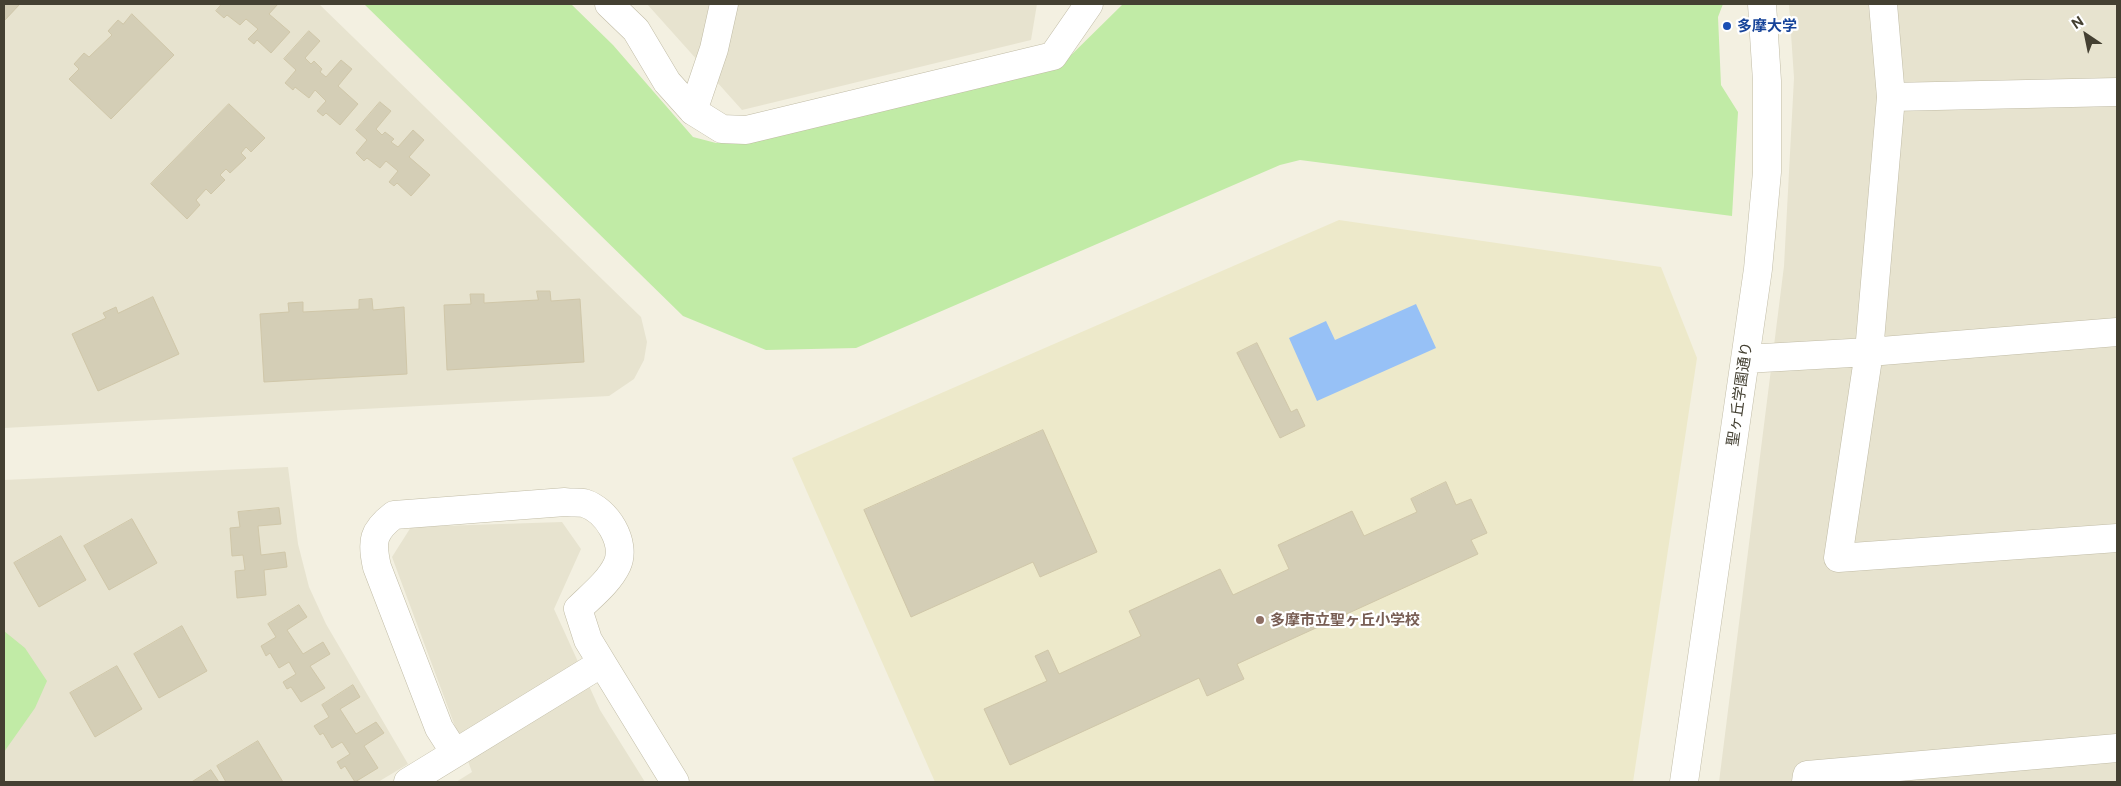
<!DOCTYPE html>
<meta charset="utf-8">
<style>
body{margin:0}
#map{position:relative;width:2121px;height:786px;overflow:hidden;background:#f3f0e1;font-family:"Public Sans",sans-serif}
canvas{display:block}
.frame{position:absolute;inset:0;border:5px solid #444032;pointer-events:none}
.north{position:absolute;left:2061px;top:10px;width:50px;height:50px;-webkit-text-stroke:4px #fff;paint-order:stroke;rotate:326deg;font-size:14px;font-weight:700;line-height:20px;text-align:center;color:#444032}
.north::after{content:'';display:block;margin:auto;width:18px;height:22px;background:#444032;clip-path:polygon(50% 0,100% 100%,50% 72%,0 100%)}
</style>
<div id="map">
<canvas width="2121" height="786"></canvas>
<div class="frame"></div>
<div class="north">N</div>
</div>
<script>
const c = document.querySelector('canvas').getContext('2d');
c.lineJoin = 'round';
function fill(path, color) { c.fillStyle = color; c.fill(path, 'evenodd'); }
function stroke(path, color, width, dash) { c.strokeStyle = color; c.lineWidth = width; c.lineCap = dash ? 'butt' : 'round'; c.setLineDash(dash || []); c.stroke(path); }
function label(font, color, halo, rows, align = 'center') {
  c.font = font + ' "Public Sans","Noto Sans JP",sans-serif'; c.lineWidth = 4.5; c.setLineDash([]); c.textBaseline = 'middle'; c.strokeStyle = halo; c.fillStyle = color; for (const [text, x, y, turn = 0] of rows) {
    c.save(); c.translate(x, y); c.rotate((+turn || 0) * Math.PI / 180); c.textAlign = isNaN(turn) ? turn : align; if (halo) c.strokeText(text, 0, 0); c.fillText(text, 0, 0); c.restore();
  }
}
const residential = new Path2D(`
 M 4,4 L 319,4 L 641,317 L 647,342 L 644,360 L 634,379 L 609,396 L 4,428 Z
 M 647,4 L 1037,4 L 1031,40 L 742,110 Z
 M 1789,4 L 2117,4 L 2117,782 L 1719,782 L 1784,266 L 1794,78 Z
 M 288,467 L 298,544 L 309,587 L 326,624 L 408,764 L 378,782 L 4,782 L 4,480 Z
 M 562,522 L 581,549 L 554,609 L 600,710 L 645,782 L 456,782 L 472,772 L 392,557 L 411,527 Z`);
const education = new Path2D(`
 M 1339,220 L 1661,267 L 1697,358 L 1633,782 L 935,782 L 792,458 Z`);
const green = new Path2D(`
 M 364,4 L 571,4 L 613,45 L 693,137 L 716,143 L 1060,66 L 1123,4 L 1723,4 L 1718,17 L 1721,85 L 1738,112 L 1732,216 L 1300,160 L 1280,165 L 856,348 L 766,350 L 683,316 Z
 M 4,631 L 25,648 L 47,681 L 35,708 L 4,752 Z`);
const water = new Path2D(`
 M 1416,304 L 1436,348 L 1317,401 L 1289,338 L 1326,321 L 1335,340 Z`);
const building = new Path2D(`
 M 4,4 L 20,4 L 4,21 Z
 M 222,4 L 278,4 L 269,14 L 290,32 L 271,53 L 257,40 L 254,44 L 248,39 L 258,29 L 246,19 L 240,25 L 227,15 L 224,18 L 216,11 Z
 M 132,14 L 174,55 L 111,119 L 69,79 L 79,69 L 74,64 L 84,53 L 89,57 L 112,35 L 108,31 L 118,20 L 123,24 Z
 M 309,31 L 320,41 L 305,58 L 311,64 L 314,61 L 322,69 L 320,72 L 326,77 L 341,60 L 352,69 L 338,86 L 358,104 L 340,125 L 326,113 L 323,116 L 317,111 L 326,101 L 315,90 L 309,98 L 295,87 L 293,90 L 285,83 L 296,70 L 284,59 Z
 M 380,102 L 391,111 L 376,129 L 382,135 L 385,132 L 394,139 L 391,142 L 398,147 L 413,130 L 424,140 L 409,157 L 430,175 L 411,196 L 397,183 L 394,186 L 389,182 L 398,171 L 386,161 L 380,168 L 367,158 L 364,161 L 356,153 L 367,140 L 356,130 Z
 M 229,104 L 265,138 L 251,152 L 246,147 L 241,153 L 246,158 L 230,173 L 226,169 L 220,175 L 225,180 L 211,194 L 206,189 L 196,200 L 200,205 L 187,219 L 151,184 Z
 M 537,291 L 550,291 L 551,301 L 580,299 L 584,362 L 447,370 L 444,305 L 471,304 L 470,294 L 484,294 L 484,303 L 538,300 Z
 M 153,297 L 179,354 L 98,391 L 72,334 L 106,318 L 103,313 L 116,307 L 118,313 Z
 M 372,299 L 373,310 L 404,307 L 407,374 L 264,382 L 260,314 L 289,312 L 288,303 L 303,302 L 303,312 L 359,309 L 359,300 Z
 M 1257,343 L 1291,412 L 1297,409 L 1305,426 L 1280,438 L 1237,353 Z
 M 1043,430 L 1097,552 L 1040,577 L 1033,562 L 911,617 L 864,510 Z
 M 1446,482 L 1456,505 L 1471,499 L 1487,533 L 1471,540 L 1478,554 L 1237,664 L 1244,679 L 1207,696 L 1199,678 L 1010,765 L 984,709 L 1047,681 L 1035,656 L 1048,650 L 1059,674 L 1141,636 L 1129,611 L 1220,569 L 1233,595 L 1289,569 L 1278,545 L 1352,511 L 1364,536 L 1417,512 L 1411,499 Z
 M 279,508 L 281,524 L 258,526 L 261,555 L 285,552 L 287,567 L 264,570 L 266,595 L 237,598 L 235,571 L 245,570 L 243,555 L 232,556 L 230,528 L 240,527 L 238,512 Z
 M 132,519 L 157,563 L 109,590 L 84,546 Z
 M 61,536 L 86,580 L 39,607 L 14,563 Z
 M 299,605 L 307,617 L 287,630 L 303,654 L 323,642 L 330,654 L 310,666 L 325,688 L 301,702 L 291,687 L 287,689 L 283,682 L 296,674 L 289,662 L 279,668 L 270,653 L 266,656 L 261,646 L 276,637 L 268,624 Z
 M 182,626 L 207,671 L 159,698 L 134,654 Z
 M 117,666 L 142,709 L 95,737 L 70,693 Z
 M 353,685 L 360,697 L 340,709 L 356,734 L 376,722 L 384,733 L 364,746 L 378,768 L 355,782 L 345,766 L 341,769 L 337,762 L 350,754 L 342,742 L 332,748 L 323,733 L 320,735 L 314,726 L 329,717 L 322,705 Z
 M 258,741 L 283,782 L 226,782 L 217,766 Z
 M 211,770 L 219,782 L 192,782 Z`);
const minor = new Path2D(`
 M 609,4 L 636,30 L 667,82 L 693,111 L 722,129 L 746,130 L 1053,56 L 1089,4
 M 1883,4 L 1891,97 L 1869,352 L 1838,558 L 2117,538
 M 1891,97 L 2117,92
 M 693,111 L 714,49 L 724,4
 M 1745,359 L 1869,352 L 2117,332
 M 455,753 L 439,728 L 377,567 C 371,541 373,531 394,515 L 565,502 C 571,503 578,502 584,503 C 607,510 627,543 617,565 C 609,582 591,596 578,609 L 588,640 L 602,663
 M 408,782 L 602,663 L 675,782
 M 1684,782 L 1758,269 L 1767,172 L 1767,81 L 1762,4
 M 1806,782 L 1807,775 L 2117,748`);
const markers = [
 [1727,26,5,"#1a4fb4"],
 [1260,620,5,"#8d6e63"]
];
const transitNames = [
 ["多摩大学",1737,26]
];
const streetNames = [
 ["聖ヶ丘学園通り",1740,394,-82]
];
const educationNames = [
 ["多摩市立聖ヶ丘小学校",1270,620]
];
fill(residential, '#e7e3cf');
fill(education, '#ede9ca');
fill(green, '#c1eba6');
fill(water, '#97c1f6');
fill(building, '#d4ceb6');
stroke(building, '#d0c7a9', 1);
stroke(minor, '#c1bca6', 29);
stroke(minor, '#fff', 28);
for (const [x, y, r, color] of markers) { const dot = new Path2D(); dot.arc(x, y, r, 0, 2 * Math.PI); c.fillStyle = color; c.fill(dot); stroke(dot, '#fff', 2); }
label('bold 15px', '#164399', '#fff', transitNames, 'left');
label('15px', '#444032', '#fff', streetNames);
label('bold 15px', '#785e54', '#fff', educationNames, 'left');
</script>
